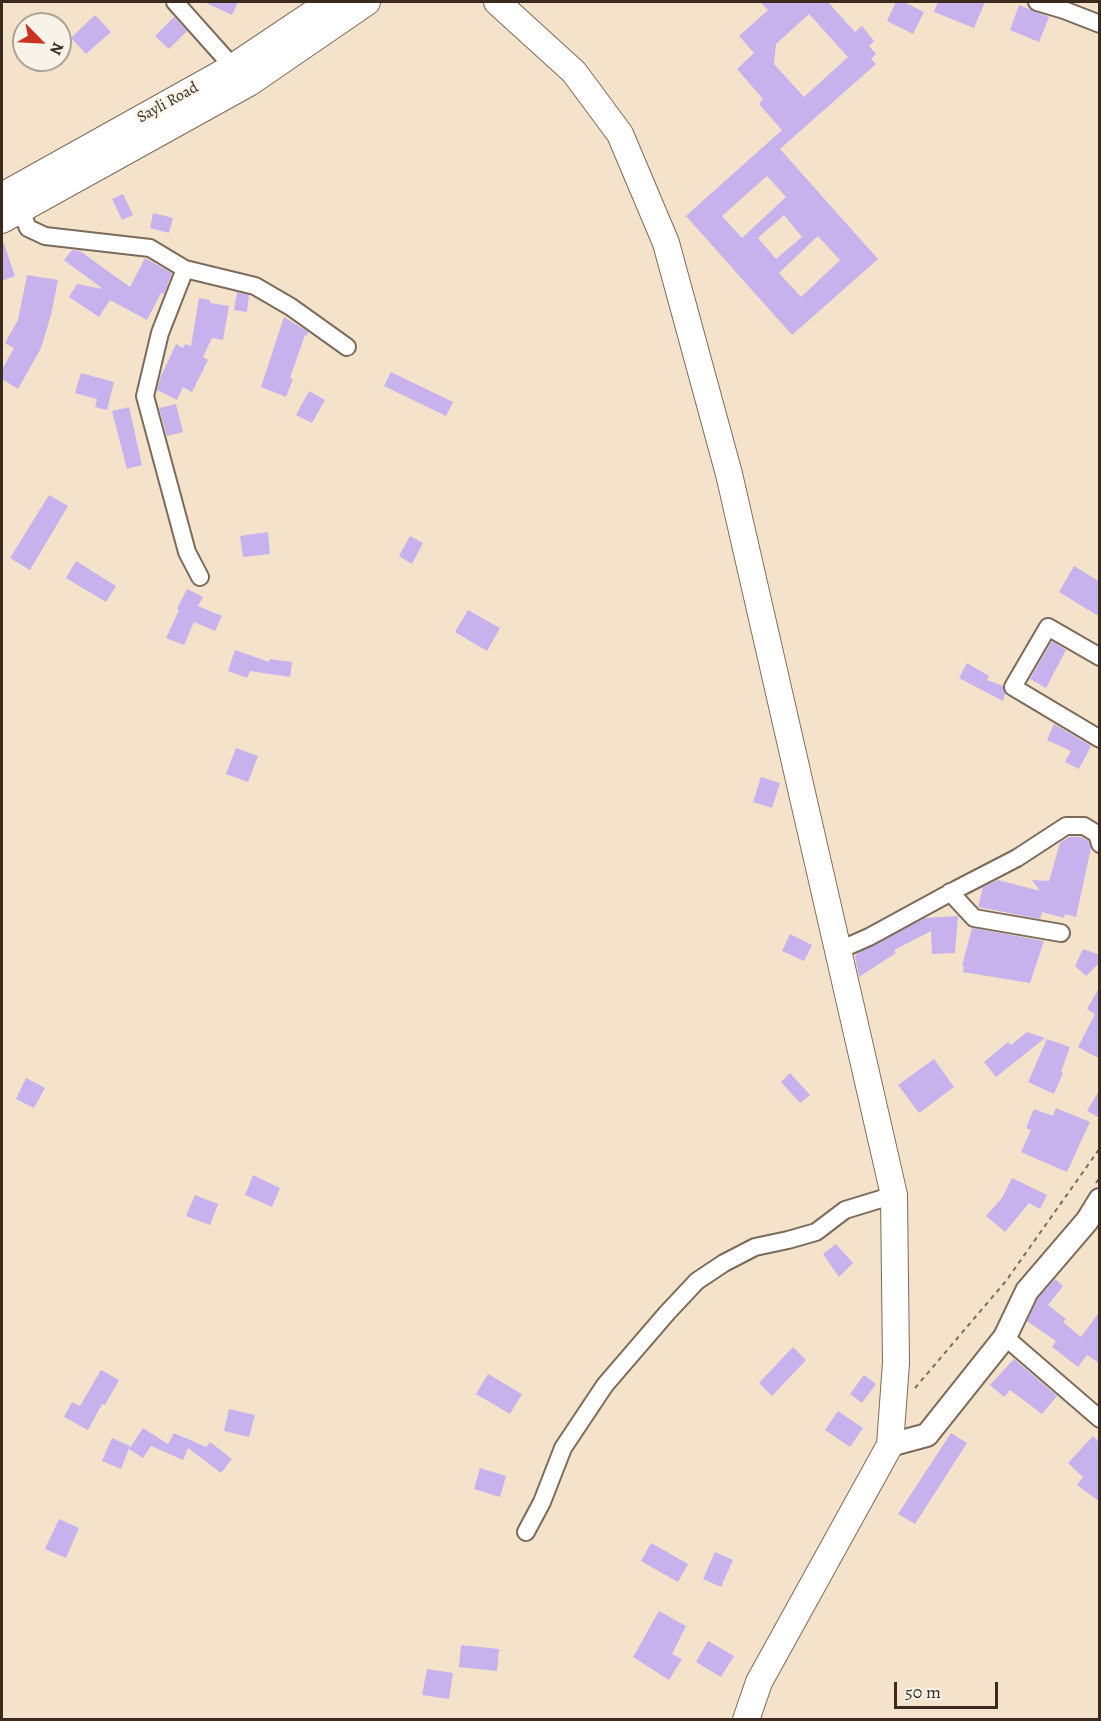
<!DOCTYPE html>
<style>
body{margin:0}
#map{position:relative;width:1101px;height:1721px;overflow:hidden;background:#f4e2ca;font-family:Alegreya,serif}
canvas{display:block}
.frame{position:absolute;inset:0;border:3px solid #3b2a1e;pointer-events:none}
.north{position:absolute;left:12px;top:12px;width:60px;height:60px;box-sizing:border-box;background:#f7f3e8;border:2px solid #aca397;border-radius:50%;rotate:114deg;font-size:16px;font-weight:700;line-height:24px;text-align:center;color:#3b2a1e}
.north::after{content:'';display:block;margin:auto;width:21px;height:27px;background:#c8321e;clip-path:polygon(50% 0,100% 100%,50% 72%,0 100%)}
.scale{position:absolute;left:894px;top:1682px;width:104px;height:27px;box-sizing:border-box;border:3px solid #3b2a1e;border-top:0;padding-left:8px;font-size:18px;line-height:21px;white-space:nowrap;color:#3b2a1e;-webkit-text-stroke:4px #f7f3e8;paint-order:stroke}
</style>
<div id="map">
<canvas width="1101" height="1721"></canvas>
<div class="frame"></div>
<div class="north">N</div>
<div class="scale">50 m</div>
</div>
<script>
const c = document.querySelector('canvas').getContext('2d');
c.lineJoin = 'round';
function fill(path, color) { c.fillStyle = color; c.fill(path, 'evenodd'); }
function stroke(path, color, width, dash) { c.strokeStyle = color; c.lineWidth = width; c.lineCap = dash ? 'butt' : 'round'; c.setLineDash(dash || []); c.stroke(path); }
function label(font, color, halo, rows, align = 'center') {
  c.font = font + ' Alegreya,serif'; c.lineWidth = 4.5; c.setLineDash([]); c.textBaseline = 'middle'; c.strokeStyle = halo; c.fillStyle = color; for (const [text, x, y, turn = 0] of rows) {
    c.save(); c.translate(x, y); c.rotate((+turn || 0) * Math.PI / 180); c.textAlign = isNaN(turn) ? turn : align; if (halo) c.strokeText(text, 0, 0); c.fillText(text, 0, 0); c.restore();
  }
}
const building = new Path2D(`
 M 204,2 L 238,2 L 232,15 Z
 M 760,2 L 828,2 L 855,32 L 862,26 L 874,41 L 869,46 L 876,54 L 871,59 L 876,64 L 780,149 L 878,259 L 792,335 L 686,216 L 782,130 L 759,104 L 763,99 L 737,69 L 754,53 L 739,36 L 768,10 ZM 809,14 L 848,57 L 804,97 L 774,64 L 776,44 ZM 767,176 L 786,197 L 742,238 L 722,216 ZM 784,215 L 802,237 L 776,259 L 758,238 ZM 818,236 L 840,260 L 801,297 L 779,273 Z
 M 896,2 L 904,2 L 924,12 L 913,34 L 887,21 Z
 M 938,2 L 985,2 L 974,28 L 934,12 Z
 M 1019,5 L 1049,17 L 1039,42 L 1010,30 Z
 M 95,15 L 111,32 L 86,54 L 71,38 Z
 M 174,17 L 187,31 L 169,49 L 155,36 Z
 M 123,194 L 133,215 L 122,220 L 112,199 Z
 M 153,213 L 173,218 L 169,233 L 150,228 Z
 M 3,241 L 15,276 L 2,281 L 2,242 Z
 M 72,250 L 80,251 L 130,287 L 145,258 L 172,273 L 164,294 L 161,293 L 147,320 L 110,300 L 99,317 L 69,297 L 77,284 L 103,289 L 64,260 Z
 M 27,275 L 58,280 L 51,315 L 41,348 L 18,389 L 2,379 L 2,370 L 14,348 L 5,343 L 18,320 Z
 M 237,292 L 249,295 L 247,312 L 234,310 Z
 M 199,298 L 210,300 L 210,303 L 229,306 L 223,340 L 212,338 L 203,357 L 208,360 L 192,392 L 183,387 L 177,400 L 157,390 L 161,376 L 176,344 L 183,348 L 185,344 L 191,346 Z
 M 284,317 L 308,332 L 307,336 L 305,335 L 290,378 L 293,379 L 286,397 L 261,387 Z
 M 391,372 L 453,402 L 446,416 L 384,386 Z
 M 81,373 L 114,382 L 107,410 L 95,407 L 97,399 L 75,393 Z
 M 309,391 L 325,400 L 312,423 L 296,415 Z
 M 176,404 L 183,432 L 167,436 L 159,408 Z
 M 129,407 L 142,465 L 127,469 L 112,411 Z
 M 49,495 L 68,506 L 30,570 L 10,558 Z
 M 268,532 L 270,554 L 243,557 L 240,536 Z
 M 410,536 L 423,543 L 412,564 L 399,556 Z
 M 76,561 L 116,586 L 106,602 L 66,578 Z
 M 1074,566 L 1100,582 L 1100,617 L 1059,592 Z
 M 187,589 L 203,597 L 198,606 L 222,616 L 215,631 L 194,622 L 184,645 L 166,638 L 179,610 L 177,609 Z
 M 468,610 L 500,628 L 487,651 L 455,632 Z
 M 1052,641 L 1066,650 L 1046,688 L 1030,679 Z
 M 235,650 L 269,662 L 269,659 L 292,662 L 290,677 L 250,671 L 247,678 L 228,671 Z
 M 967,663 L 989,676 L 987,680 L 1003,686 L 1005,694 L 1003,701 L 959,678 Z
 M 1054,724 L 1091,746 L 1079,769 L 1065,762 L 1071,751 L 1047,740 Z
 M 236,748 L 258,756 L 248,782 L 226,774 Z
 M 761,777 L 780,783 L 772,808 L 753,802 Z
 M 1069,837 L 1081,837 L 1088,841 L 1091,848 L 1076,917 L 1065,914 L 1064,918 L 1042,912 L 1040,919 L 978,907 L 983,887 L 998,880 L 1040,891 L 1032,880 L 1049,881 L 1060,843 Z
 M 958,916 L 955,953 L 932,954 L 931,931 L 894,950 L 896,953 L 859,977 L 855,956 L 858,953 L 925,918 Z
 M 972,928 L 1044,941 L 1030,983 L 963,972 L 964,966 L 962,966 Z
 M 790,934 L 812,945 L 804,961 L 782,951 Z
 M 1083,949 L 1100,955 L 1100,962 L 1086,976 L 1075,966 Z
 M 1100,986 L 1100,1059 L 1078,1047 L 1095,1014 L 1087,1009 Z
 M 1027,1032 L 1045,1038 L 996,1077 L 984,1062 L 1008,1042 L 1011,1045 Z
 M 1047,1039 L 1070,1047 L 1061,1072 L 1063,1073 L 1054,1094 L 1028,1082 Z
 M 934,1059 L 954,1087 L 919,1113 L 898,1085 Z
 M 790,1073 L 810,1095 L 800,1103 L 781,1082 Z
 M 26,1078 L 45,1088 L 34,1108 L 16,1099 Z
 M 1100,1089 L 1100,1118 L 1087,1111 Z
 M 1056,1108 L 1090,1122 L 1067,1172 L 1021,1152 L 1031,1130 L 1026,1128 L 1034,1109 L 1053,1116 Z
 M 253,1175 L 280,1188 L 272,1207 L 245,1195 Z
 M 1012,1178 L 1047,1195 L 1040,1209 L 1029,1203 L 1005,1232 L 986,1216 L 1002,1198 Z
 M 195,1195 L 218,1204 L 210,1225 L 186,1216 Z
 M 836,1244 L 853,1263 L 839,1277 L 823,1254 Z
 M 1055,1279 L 1063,1286 L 1048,1305 L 1066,1319 L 1063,1322 L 1081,1337 L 1100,1311 L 1100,1364 L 1087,1355 L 1078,1367 L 1052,1347 L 1056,1341 L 1027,1321 L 1038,1298 Z
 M 793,1347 L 806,1360 L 772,1396 L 759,1383 Z
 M 1014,1359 L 1057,1396 L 1042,1414 L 1010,1390 L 1004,1397 L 990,1385 Z
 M 101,1370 L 119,1380 L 105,1405 L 102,1404 L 88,1430 L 64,1417 L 72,1402 L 80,1406 Z
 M 488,1374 L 522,1394 L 510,1414 L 476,1394 Z
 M 864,1375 L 876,1384 L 862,1403 L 850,1394 Z
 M 229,1409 L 255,1415 L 249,1437 L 224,1431 Z
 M 838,1411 L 863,1428 L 850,1447 L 825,1430 Z
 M 143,1428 L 168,1444 L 174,1433 L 206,1447 L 210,1442 L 232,1459 L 221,1473 L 188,1448 L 183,1460 L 151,1446 L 143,1458 L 129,1449 Z
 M 951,1433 L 967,1443 L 915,1524 L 898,1514 Z
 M 1093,1436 L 1100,1443 L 1100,1502 L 1077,1485 L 1083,1477 L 1068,1463 Z
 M 112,1438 L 130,1446 L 121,1469 L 102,1461 Z
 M 480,1468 L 506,1476 L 500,1497 L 474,1489 Z
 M 59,1519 L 79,1528 L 66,1558 L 45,1549 Z
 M 651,1543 L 688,1564 L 678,1582 L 641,1561 Z
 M 715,1552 L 733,1560 L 721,1587 L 703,1579 Z
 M 659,1611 L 686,1626 L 672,1654 L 682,1659 L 669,1680 L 633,1657 Z
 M 708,1641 L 734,1656 L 721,1677 L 696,1662 Z
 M 461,1645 L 499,1649 L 497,1671 L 459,1667 Z
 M 427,1669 L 453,1673 L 449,1699 L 422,1695 Z`);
const path = new Path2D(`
 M 1096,1183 L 1100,1177
 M 915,1388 L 1006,1281 L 1100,1148`);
const street = new Path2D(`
 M 175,2 L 233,67
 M 1037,2 L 1064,10 L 1100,24
 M 17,201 L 28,228 L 45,236 L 150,248 L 185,269 L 255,286 L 291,307 L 347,347
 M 185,269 L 160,333 L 145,396 L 187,552 L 200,577
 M 1100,657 L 1048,627 L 1013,687 L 1100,739
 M 950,892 L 974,918 L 1061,933
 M 837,951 L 869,937 L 957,889 L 1017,858 L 1066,826 L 1084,826 L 1097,834 L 1100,844
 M 1005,1337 L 1100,1419
 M 526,1532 L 542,1502 L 563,1448 L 605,1385 L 667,1313 L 697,1281 L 724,1263 L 755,1247 L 788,1240 L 816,1232 L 845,1210 L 894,1195`);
const secondary = new Path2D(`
 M 890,1445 L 927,1435 L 1005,1337 L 1027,1291 L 1087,1221 L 1100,1200`);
const primary = new Path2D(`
 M 497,2 L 574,72 L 620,134 L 666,243 L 729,474 L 894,1195 L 896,1363 L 890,1445 L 759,1682 L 746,1720
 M 2,196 L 233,67 L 330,2
 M 2,220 L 249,83 L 367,2`);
const streetNames = [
 ["Sayli Road",168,103,-29]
];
fill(building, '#c8b2ee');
stroke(street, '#7c6a5a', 20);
stroke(secondary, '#7c6a5a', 26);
stroke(primary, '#7c6a5a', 28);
stroke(path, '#7c6a5a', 2, [4.5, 4.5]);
stroke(street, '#fff', 16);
stroke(secondary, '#fff', 22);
stroke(primary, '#fff', 26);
label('16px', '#3b2a1e', '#f7f3e8', streetNames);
</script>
